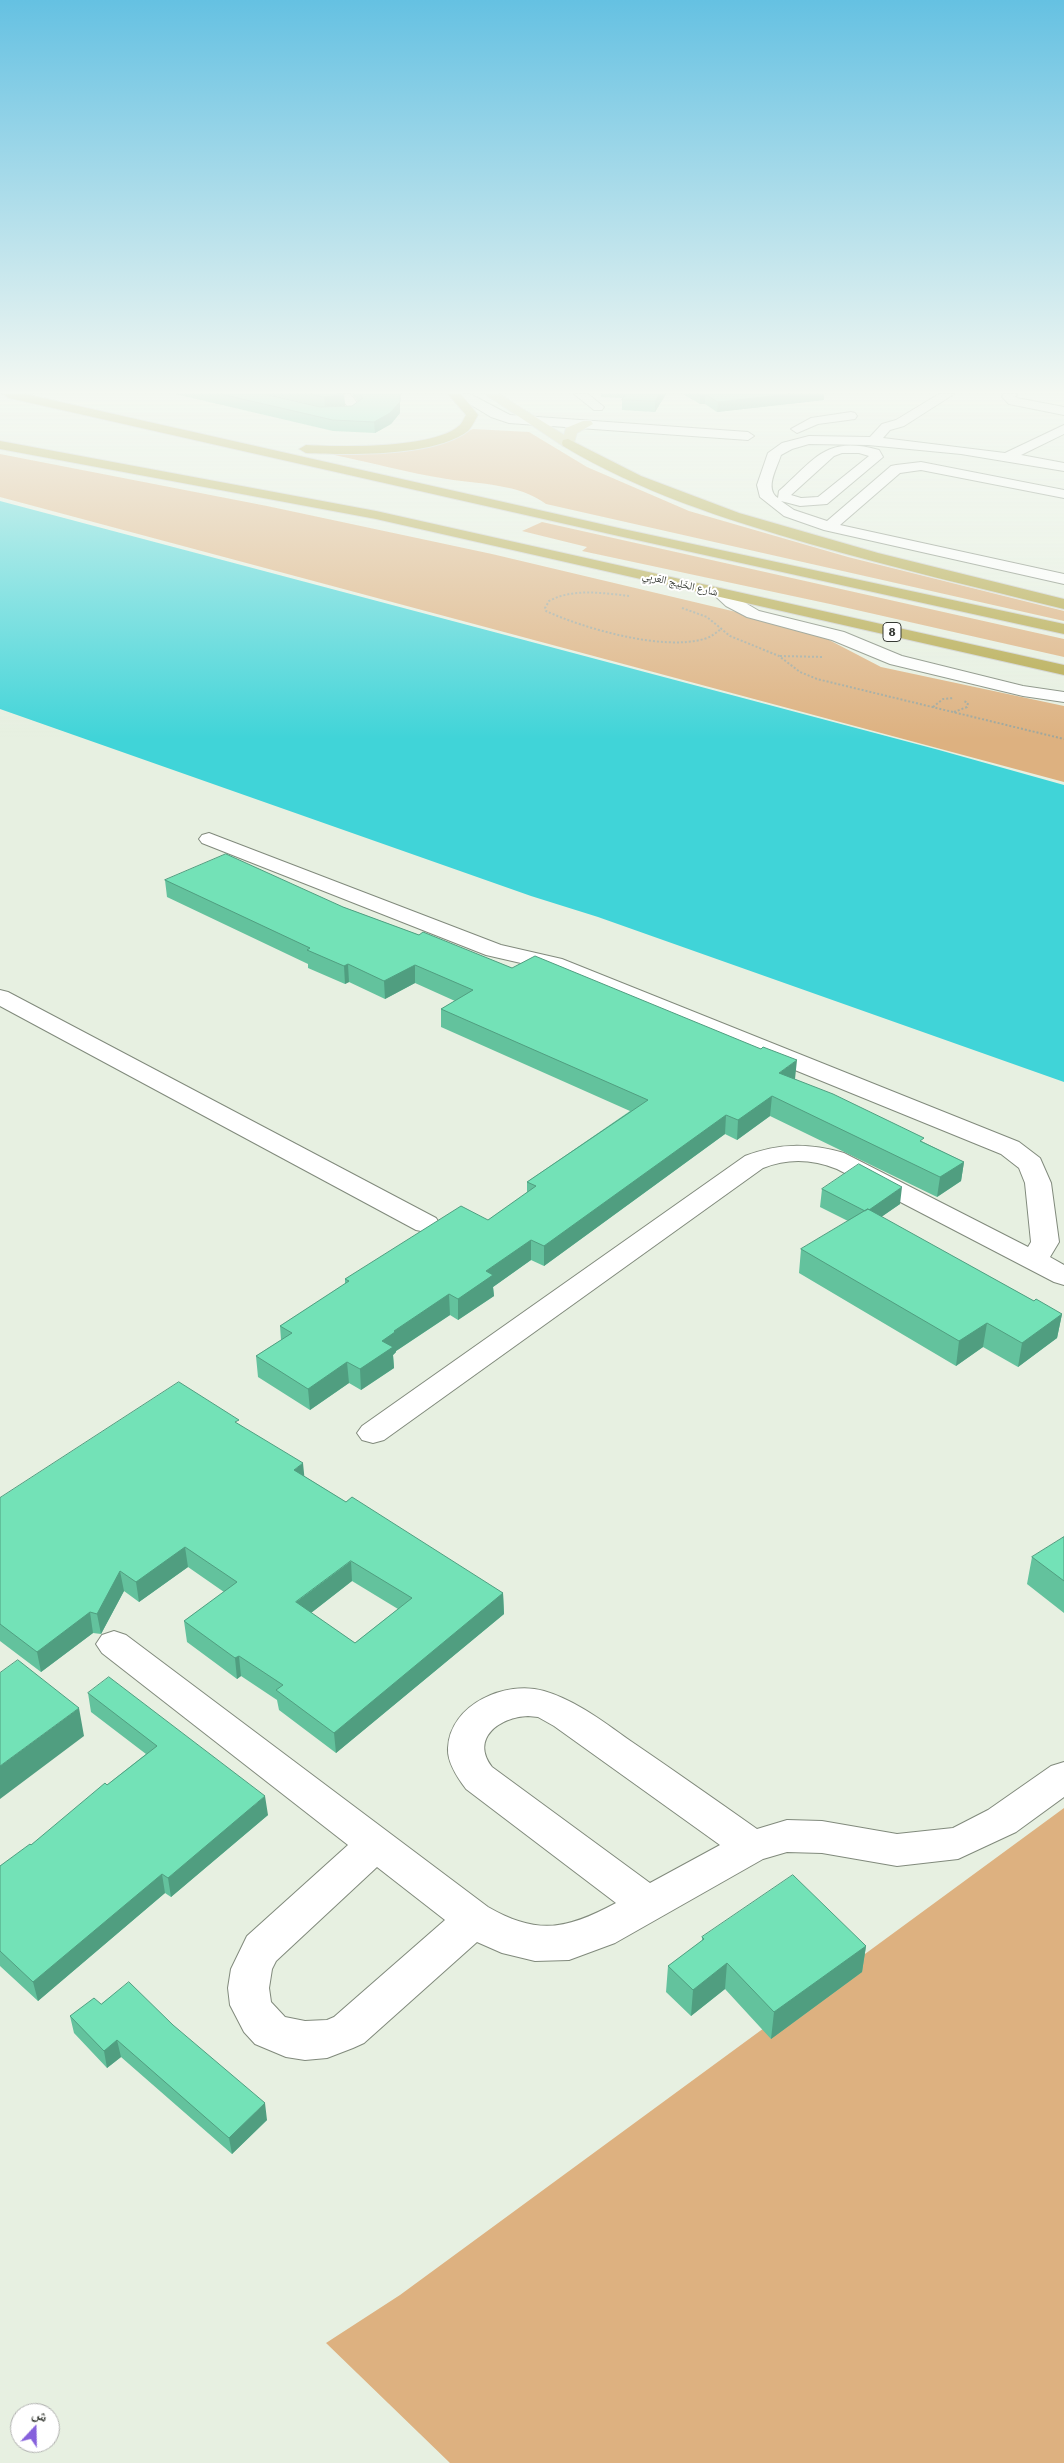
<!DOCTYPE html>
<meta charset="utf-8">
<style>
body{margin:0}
#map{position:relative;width:1064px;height:2463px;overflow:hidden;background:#e7f0e1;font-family:"Roboto Serif","Noto Naskh Arabic",serif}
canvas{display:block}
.north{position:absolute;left:10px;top:2403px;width:50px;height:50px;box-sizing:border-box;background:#fff;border:1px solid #afb0ae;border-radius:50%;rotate:21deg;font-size:14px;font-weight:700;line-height:20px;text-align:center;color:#363a34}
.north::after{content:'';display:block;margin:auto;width:18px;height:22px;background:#8661dc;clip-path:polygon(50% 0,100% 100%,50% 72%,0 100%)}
</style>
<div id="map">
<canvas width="1064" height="2463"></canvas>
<div class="north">ش</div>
</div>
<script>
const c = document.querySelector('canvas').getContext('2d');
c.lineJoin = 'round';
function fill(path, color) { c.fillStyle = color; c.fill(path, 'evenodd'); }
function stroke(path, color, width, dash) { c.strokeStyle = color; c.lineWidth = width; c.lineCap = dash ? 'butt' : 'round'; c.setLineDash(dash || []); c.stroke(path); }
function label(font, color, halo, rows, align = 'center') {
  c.font = font + ' "Roboto Serif","Noto Naskh Arabic",serif'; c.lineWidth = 4; c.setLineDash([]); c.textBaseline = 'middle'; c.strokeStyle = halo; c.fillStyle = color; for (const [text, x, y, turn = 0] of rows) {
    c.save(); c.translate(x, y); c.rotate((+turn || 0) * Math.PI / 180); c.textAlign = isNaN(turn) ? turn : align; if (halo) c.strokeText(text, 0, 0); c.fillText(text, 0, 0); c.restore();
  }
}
const green = new Path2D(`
 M 473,429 L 529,432 L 587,467 L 689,511 L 848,557 L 1064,611 L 1064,621 L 546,504 C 520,484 479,484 447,479 C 408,473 369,462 330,454 L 388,453 L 438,444 Z
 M 0,454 L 267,506 L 492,554 L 808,629 L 881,667 L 1064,706 L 1064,782 L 0,497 Z
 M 542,522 L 1064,639 L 1064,657 L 830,604 L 582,551 L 587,547 L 522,531 Z
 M 1064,1808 L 1064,2463 L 450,2463 L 326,2343 L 400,2295 Z`);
const water = new Path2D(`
 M 0,501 L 939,750 L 1064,785 L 1064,1082 L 598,917 L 531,896 L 0,709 Z`);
const path = new Path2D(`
 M 629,596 C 603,593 573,588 549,601 L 545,608 L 546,611 C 585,629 663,651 704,639 C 711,637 716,633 721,629
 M 682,608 L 707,617 L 730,636 L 779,656 L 800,672 L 817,679 L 1064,739
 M 780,656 L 824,657
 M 933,707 L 943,699 L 954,698
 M 954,712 L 967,707 L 968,703 L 964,701`);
const minor = new Path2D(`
 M 338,394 L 350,394 L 362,409 C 354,418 332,420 321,417 L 319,414 L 321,411 L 348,407 Z
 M 453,394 L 470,394 L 510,415 L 748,432 L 754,436 L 748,440 L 509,423 L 491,417 Z
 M 574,394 L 588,394 L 604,407 L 602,410 L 594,410 Z
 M 939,394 L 954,394 L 904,426 L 890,430 L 883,438 L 1005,453 L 1064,425 L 1064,434 L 1021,455 L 1064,463 L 1064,471 L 961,454 L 868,445 L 809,444 L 792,449 L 781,455 C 777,468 764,489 778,498 L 779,491 C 815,459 826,435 879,450 L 883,457 L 827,504 L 800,506 L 781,501 L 794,510 L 827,521 L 891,466 L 896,465 L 921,462 L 1064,490 L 1064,498 L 921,470 L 900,473 L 840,525 L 1064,574 L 1064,584 L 824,530 L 784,516 L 760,497 L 757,485 L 768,453 L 782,443 L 809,436 L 870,437 L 882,424 L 896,420 ZM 842,453 L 859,453 L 869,456 L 818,497 L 801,498 L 791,495 L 834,456 Z
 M 1004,394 L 1017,394 L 1015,397 L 1017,398 L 1064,407 L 1064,415 L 1009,404 L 1002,397 Z
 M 851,412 L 855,413 L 857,416 L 855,419 L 818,424 L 797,433 L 791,429 L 811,418 Z
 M 720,588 L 759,611 L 844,632 L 902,656 L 1023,686 L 1064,692 L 1064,702 L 1023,696 L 890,664 L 832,640 L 747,617 L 726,606 L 712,593 L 714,590 Z
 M 209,833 L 501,945 L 562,959 L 1019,1142 L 1040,1158 L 1051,1183 L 1059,1242 L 1050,1257 L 1064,1265 L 1064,1285 L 1054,1282 L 837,1169 C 812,1159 788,1158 763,1168 L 384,1440 L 373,1443 L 362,1440 L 357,1433 L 362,1426 L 745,1156 C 779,1143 808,1143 844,1153 L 1028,1247 L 1031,1242 L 1025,1183 L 1019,1168 L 1001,1154 L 547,969 L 486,955 L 202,843 L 199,839 L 202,835 Z
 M 0,990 L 8,992 L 436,1218 L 440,1224 L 436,1230 L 426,1232 L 416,1230 L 0,1006 Z
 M 114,1631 L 126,1635 L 488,1907 C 538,1936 568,1929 616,1903 L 466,1789 C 457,1777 447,1762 448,1748 C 450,1704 506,1680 544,1691 C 578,1701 606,1724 635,1744 C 676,1772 716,1800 757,1829 L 787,1820 L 822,1821 L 897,1834 L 953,1828 L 988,1810 L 1051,1766 L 1064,1762 L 1064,1797 L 1016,1832 L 958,1859 L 897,1866 L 822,1853 L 787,1852 L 763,1859 L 615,1943 L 569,1960 L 535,1961 L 502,1953 L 477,1942 L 364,2043 L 353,2048 L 327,2058 L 305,2060 L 286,2057 L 255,2044 L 244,2032 L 230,2005 L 228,1988 L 231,1969 L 247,1936 L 348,1845 L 102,1653 L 96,1644 L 102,1635 ZM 528,1716 L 538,1717 L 554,1726 L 720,1845 L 650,1883 L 492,1767 C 470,1738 500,1717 528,1716 ZM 377,1867 L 445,1920 L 334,2017 L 327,2020 L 305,2021 L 285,2017 L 271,2002 L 269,1988 L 272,1969 L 276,1961 Z`);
const major = new Path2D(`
 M 485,394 L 499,394 L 564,435 L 566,428 L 583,421 L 591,421 L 593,424 L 577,433 L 573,446 L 563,446 Z`);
const highway = new Path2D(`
 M 3,394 L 25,394 L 623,529 L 1064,624 L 1064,634 L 623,537 L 9,398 Z
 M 448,394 L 461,394 L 478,415 C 475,420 472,427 468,431 C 433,457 348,455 306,453 L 299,449 L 306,445 C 340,447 435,449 460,425 C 462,423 464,418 466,415 Z
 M 568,439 L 641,476 L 739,513 L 878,553 L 1064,599 L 1064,609 C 979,588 894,568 810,544 C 724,519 640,492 563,446 L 562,443 L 563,440 Z
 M 0,441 L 376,511 L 1064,665 L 1064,675 L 376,519 L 0,449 Z`);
const wall = new Path2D(`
 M 175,394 L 264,394 L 321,407 L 266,394 L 344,394 L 345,406 L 337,406 L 352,406 L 358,402 L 352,394 L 400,394 L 400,413 L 391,424 L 375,433 L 333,431 Z
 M 601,394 L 666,394 L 655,412 L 622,410 L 622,400 L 623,398 L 601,397 Z
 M 683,394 L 824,394 L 824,400 L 717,412 L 705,404 L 700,404 Z
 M 165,880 L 343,907 L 419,935 L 512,968 L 795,1079 L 964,1162 L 961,1181 L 937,1197 L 770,1116 L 737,1140 L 725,1134 L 544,1266 L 531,1260 L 493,1287 L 494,1296 L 458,1320 L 450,1315 L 396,1351 L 396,1352 L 393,1355 L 394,1368 L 361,1390 L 349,1383 L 310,1410 L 258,1377 L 256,1356 L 281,1340 L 280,1326 L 345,1284 L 345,1279 L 488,1220 L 527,1193 L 527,1182 L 630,1111 L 441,1027 L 441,1009 L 455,1001 L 415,983 L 385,999 L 349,982 L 345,984 L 308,968 L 308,964 L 167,897 Z
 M 822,1189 L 900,1204 L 881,1217 L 1034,1301 L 1062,1314 L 1057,1338 L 1018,1367 L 983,1347 L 956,1366 L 799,1273 L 801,1249 L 848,1221 L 820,1207 Z
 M 239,1424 L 304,1476 L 346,1502 L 503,1593 L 504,1614 L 336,1753 L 279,1710 L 277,1700 L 241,1676 L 237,1679 L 187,1642 L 184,1621 L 224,1592 L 188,1567 L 139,1602 L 124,1591 L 101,1634 L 93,1633 L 41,1672 L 0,1641 L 0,1498 ZM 352,1581 L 398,1609 L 355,1643 L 311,1613 Z
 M 1064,1537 L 1064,1613 L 1027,1584 L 1032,1557 Z
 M 88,1693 L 268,1815 L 171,1897 L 165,1893 L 38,2001 L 0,1966 L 0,1866 L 31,1845 L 146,1754 L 91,1712 Z
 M 702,1937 L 866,1946 L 862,1972 L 771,2039 L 725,1989 L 691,2016 L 666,1992 L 668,1966 L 702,1941 Z
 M 101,2004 L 267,2120 L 232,2154 L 121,2057 L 107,2068 L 74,2033 L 70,2016 Z`);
const shadedWall = new Path2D(`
 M 400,394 L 400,413 L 391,424 L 375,433 L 374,422 Z
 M 660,394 L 666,394 L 655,412 L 655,401 Z
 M 700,394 L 705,394 L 705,404 L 700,404 Z
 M 790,394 L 824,394 L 824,400 L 717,412 L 718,402 Z
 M 344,395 L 345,406 L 325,408 L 324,397 Z
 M 348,964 L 349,982 L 345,984 L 344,966 Z
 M 415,965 L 415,983 L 385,999 L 384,981 Z
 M 797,1060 L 795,1079 L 778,1092 L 779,1073 Z
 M 772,1096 L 770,1116 L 737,1140 L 738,1120 Z
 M 726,1115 L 725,1134 L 544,1266 L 544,1246 Z
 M 964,1162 L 961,1181 L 937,1197 L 940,1177 Z
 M 902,1187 L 900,1204 L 864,1229 L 866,1211 Z
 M 531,1240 L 531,1260 L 493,1287 L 494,1296 L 458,1320 L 458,1299 L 486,1271 Z
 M 449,1294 L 450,1315 L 396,1351 L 396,1352 L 393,1355 L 394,1368 L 361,1390 L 360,1369 L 382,1341 L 394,1331 Z
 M 1062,1314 L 1057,1338 L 1018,1367 L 1022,1343 Z
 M 987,1323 L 983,1347 L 956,1366 L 959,1341 Z
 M 347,1362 L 349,1383 L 310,1410 L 308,1389 Z
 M 303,1463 L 305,1483 L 294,1470 Z
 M 185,1547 L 188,1567 L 139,1602 L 136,1582 Z
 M 351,1561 L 352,1581 L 298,1623 L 296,1602 Z
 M 120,1571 L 124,1591 L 101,1634 L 97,1614 Z
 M 503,1593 L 504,1614 L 336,1753 L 334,1733 Z
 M 90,1612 L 93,1633 L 41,1672 L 37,1652 Z
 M 239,1656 L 241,1676 L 237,1679 L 235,1658 Z
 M 79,1708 L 84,1736 L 0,1799 L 0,1766 Z
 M 265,1796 L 268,1815 L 171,1897 L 168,1878 Z
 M 162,1874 L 165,1893 L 38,2001 L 33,1982 Z
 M 866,1946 L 862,1972 L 771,2039 L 774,2012 Z
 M 727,1963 L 725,1989 L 691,2016 L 693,1990 Z
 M 117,2040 L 121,2057 L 107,2068 L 104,2051 Z
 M 265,2103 L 267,2120 L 232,2154 L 229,2138 Z`);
const building = new Path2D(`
 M 221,394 L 264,394 L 320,407 L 352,406 L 363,398 L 360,394 L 400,394 L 400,402 L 390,413 L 374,422 L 333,420 Z
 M 311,394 L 344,394 L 344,395 L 324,397 Z
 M 626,394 L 660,394 L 655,401 L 622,400 Z
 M 706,394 L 790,394 L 718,402 Z
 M 226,854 L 343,907 L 419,935 L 423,932 L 512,968 L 535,956 L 761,1049 L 763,1047 L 797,1060 L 779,1073 L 833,1094 L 924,1138 L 920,1141 L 964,1162 L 940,1177 L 772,1096 L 738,1120 L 726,1115 L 544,1246 L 531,1240 L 486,1271 L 493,1275 L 458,1299 L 449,1294 L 394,1331 L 395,1332 L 382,1341 L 393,1347 L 360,1369 L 347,1362 L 308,1389 L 256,1356 L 292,1333 L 280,1326 L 349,1281 L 345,1279 L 461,1206 L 488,1220 L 536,1186 L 527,1182 L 648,1100 L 441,1009 L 473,990 L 415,965 L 384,981 L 348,964 L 344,966 L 307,950 L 310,948 L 165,880 Z
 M 859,1164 L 902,1187 L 869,1210 L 868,1209 L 865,1211 L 822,1189 Z
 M 868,1209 L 1034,1301 L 1036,1299 L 1062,1314 L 1022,1343 L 987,1323 L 959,1341 L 801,1249 Z
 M 179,1382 L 239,1420 L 235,1422 L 303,1463 L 294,1470 L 346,1502 L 352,1497 L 503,1593 L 334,1733 L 276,1690 L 283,1685 L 239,1656 L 235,1658 L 184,1621 L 237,1582 L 185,1547 L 136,1582 L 120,1571 L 97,1614 L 90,1612 L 37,1652 L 0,1624 L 0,1498 ZM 351,1561 L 412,1598 L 355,1643 L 296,1602 Z
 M 1064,1537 L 1064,1581 L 1032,1557 Z
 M 18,1660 L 79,1708 L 0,1766 L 0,1673 Z
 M 109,1677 L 265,1796 L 168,1878 L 162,1874 L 33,1982 L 0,1951 L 0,1866 L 30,1844 L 31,1845 L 105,1783 L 107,1785 L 157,1746 L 88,1693 Z
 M 793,1875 L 866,1946 L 774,2012 L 727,1963 L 693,1990 L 668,1966 L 704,1939 L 702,1937 Z
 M 129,1982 L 173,2025 L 265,2103 L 229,2138 L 117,2040 L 104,2051 L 70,2016 L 94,1998 L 101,2004 Z`);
const farStreetnames = [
 ["شارع الخَلِيج العَربِي",680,584,13]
];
const shields = [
 [892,632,18]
];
const shieldNames = [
 ["8",892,632]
];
fill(green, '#ddb180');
fill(water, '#40d4d8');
stroke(minor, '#818a7c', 2);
stroke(major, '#cfd0ce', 2);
stroke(highway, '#cfd0ce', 2);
stroke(path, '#9fa69b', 2, [2, 2]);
fill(minor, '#fff');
fill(major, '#d2ca92');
fill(highway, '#b4a749');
fill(wall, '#63c29d');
fill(shadedWall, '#509e80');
fill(building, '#73e2b7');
stroke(building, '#509e80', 1);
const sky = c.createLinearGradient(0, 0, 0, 739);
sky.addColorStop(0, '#65c1e2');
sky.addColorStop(0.53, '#f4f8f2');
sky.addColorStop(1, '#f4f8f200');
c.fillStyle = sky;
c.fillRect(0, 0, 1064, 739);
label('11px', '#363a34', '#fff', farStreetnames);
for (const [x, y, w] of shields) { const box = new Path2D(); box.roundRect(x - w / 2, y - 9.5, w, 19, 4); c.fillStyle = '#fff'; c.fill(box); stroke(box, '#363a34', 1); }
label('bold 12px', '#363a34', null, shieldNames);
</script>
